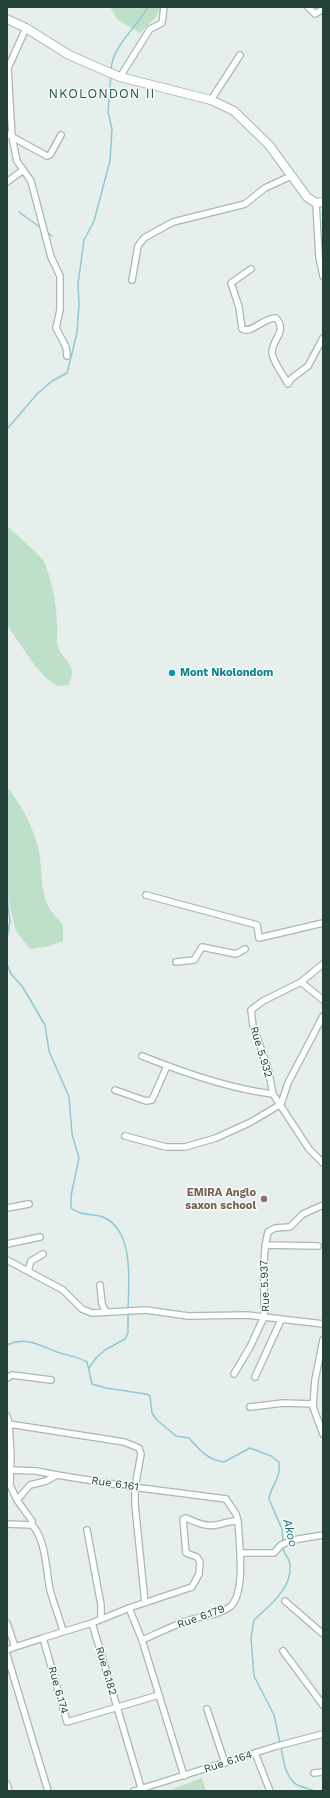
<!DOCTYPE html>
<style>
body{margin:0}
#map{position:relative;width:330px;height:1798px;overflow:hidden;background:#e6efeb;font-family:"Work Sans",sans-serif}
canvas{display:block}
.frame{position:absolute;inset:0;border:8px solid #24423a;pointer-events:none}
</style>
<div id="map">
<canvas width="330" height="1798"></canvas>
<div class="frame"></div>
</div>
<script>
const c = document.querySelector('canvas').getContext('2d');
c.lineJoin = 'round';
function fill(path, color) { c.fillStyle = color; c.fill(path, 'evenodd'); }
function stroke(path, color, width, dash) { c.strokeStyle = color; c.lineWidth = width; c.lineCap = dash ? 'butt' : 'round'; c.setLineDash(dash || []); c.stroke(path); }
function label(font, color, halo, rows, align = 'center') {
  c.font = font + ' "Work Sans",sans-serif'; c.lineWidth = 3; c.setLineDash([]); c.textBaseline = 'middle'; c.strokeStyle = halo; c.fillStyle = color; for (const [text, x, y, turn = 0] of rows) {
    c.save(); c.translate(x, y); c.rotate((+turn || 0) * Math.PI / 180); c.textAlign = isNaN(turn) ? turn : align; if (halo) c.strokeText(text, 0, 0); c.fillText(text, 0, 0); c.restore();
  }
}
const green = new Path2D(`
 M 110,7 L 161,7 L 156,17 L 140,33 L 118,20 Z
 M 7,526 C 14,533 41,555 44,562 C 52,580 56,603 57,622 C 58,630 56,640 58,647 C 62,660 80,666 68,685 L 58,686 L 47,679 L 35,666 L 7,625 Z
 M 7,787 C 23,806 36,832 40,857 C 42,874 41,893 49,908 C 53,914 59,920 63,925 L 63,941 L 46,947 L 30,949 L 16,931 L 7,895 Z
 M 202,1778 L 206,1791 L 173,1791 L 173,1789 Z`);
const stream = new Path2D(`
 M 111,70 C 112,46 137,27 148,7
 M 19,212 L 41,228
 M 47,232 L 52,236
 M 7,429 L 37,394 L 52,381 L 67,373 L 77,333 L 79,304 L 78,284 L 84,240 L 94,221 L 110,161 L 112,129 L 108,112 L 111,75
 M 7,899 L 10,921 L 7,938
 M 7,964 L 11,974 L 22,986 L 45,1025 L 49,1051 L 69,1097 L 72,1134 L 79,1158 L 71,1196 L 71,1208 C 80,1216 91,1213 103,1217 C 134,1230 129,1281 128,1309
 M 7,1345 C 26,1336 39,1345 57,1352 C 68,1356 77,1356 87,1362 L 92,1384 L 106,1388 L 146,1394 L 150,1396 L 152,1413 L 157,1420 L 176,1436 L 189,1438 C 199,1449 207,1460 224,1462 L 250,1448 L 271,1456 L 279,1462 C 281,1481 271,1484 269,1499 L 282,1529 L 283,1543
 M 89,1368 L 96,1358 L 105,1350 L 125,1339 L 128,1333 L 128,1313
 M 280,1743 L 274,1715 L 254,1676 L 251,1638 L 254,1620 C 269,1606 293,1588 290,1564 C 289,1557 283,1554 283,1547
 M 281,1747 C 283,1759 286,1782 300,1786 C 305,1788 310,1789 315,1791`);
const street = new Path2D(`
 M 308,7 L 315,14 L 323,9
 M 26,28 L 8,68 L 12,137 L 17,161 L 31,181 L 51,257 L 60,276 L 60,310 L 56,328 L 66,347 L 67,356
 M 120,77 L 150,29 L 162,23 L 164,7
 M 211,100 L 240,55
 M 7,134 L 47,156 L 50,155 L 61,135
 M 7,182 L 23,170
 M 316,203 L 319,257 L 323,276
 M 251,269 L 231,283 L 239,307 L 242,329 C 252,334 264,317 276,318 C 288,332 272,338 272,353 C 273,362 284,376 288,384 L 291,379 L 308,366 L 323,338
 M 132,280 L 138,246 L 144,238 L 173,222 L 245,204 L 265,188 L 291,176
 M 146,895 L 257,925 L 259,938 L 323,923
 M 176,962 L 194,960 L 202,947 L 236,954 L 245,949
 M 323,964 L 301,982 L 263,1001 L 251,1010 L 253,1026 L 268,1068 L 273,1094 L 309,1149 L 323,1163
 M 301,982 L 323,1000
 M 142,1056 C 182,1072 230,1089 273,1094
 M 115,1090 L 146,1101 L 152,1100 L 167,1066
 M 125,1136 L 166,1147 L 185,1147 L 216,1138 L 251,1122 L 281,1104 L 288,1083 L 323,1016
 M 323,1205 L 303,1214 L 290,1227 L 275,1228 L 268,1232 C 261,1261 265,1288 264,1317 L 323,1324
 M 7,1208 L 29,1204
 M 7,1244 L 40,1237
 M 265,1245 L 318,1246
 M 7,1260 L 63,1290 L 82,1309 L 92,1313 L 146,1310 L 188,1316 L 247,1315 L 264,1317 L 250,1347 L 234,1374
 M 28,1271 L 31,1261 L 43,1254
 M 100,1285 L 102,1304 L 106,1312
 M 323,1340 L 315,1380 L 313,1407 L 323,1434
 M 255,1377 L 281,1320
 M 7,1378 L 12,1375 L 51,1380
 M 250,1407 L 283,1403 L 313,1404
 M 7,1416 L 9,1424 L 11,1456 L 10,1485 L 17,1500
 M 9,1424 L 124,1442 L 139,1448 L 141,1454 L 135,1487 L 135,1505 L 145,1603
 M 11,1470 L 36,1471 L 57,1475
 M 7,1524 L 32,1525 L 32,1521 L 17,1500 L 30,1485 L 46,1481 L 57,1475 L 125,1486 L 226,1499 L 236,1514 L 238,1521 C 239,1541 246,1591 231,1606 C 219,1616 198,1616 184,1622 C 170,1627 156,1634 142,1640
 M 32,1525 C 46,1539 46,1571 50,1590 C 54,1604 59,1617 63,1631
 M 87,1530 L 101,1605 L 101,1619
 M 240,1553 L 274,1553 L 281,1545 L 293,1540 L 323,1535
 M 285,1601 L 323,1634
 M 129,1608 L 192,1587 L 199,1574 L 200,1562 L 197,1557 L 186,1553 L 183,1519 L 186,1518 C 195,1522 206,1527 216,1525 C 224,1524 230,1520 238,1521
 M 7,1623 L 15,1647 L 7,1650
 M 92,1623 L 43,1638 L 67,1722 L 159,1695
 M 15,1647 L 43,1638
 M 283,1651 L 323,1705
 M 7,1655 L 48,1791
 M 207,1709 L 225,1763
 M 255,1753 L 270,1791
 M 314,1773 L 323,1772
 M 7,1784 L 9,1791
 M 134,1791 L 277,1746 L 323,1734
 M 142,1791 L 92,1623 L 129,1608 L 142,1640 L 184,1776`);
const secondary = new Path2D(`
 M 7,19 L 26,28 L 69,55 L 120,77 L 211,100 L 234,111 L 269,145 L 307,197 L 316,203 L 323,202`);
const markers = [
 [172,673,4,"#0f9aa8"],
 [264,1199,4,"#8d6e63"]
];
const cultureNames = [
 ["Mont Nkolondom",180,673]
];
const streetNames = [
 ["Rue 5.932",261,1052,73],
 ["Rue 5.937",265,1286,-92],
 ["Rue 6.161",115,1484,8],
 ["Rue 6.179",201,1617,-20],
 ["Rue 6.182",106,1671,73],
 ["Rue 6.174",58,1690,74],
 ["Rue 6.164",228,1762,-18]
];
const educationNames = [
 ["EMIRA Anglo",256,1193],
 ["saxon school",256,1206]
];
const waterNames = [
 ["Akoo",290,1533,76]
];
const quarterNames = [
 ["NKOLONDON II",102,94]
];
fill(green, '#bfe0c8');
stroke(stream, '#8ec9d4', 1.5);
stroke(street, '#a8b8b2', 8);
stroke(secondary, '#a4bbb3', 10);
stroke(street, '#fff', 5.5);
stroke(secondary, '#fff', 8);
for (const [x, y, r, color] of markers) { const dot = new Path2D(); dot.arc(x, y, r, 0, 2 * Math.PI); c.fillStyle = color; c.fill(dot); stroke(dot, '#f7fbf9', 1.5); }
label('bold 11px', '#0d838f', '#f7fbf9', cultureNames, 'left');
label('11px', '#24423a', '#f7fbf9', streetNames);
label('bold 11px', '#785e54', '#f7fbf9', educationNames, 'right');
label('italic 12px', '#1c6f80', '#f7fbf9', waterNames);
c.letterSpacing = '1px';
label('13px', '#1f5548', '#f7fbf9', quarterNames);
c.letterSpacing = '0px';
</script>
